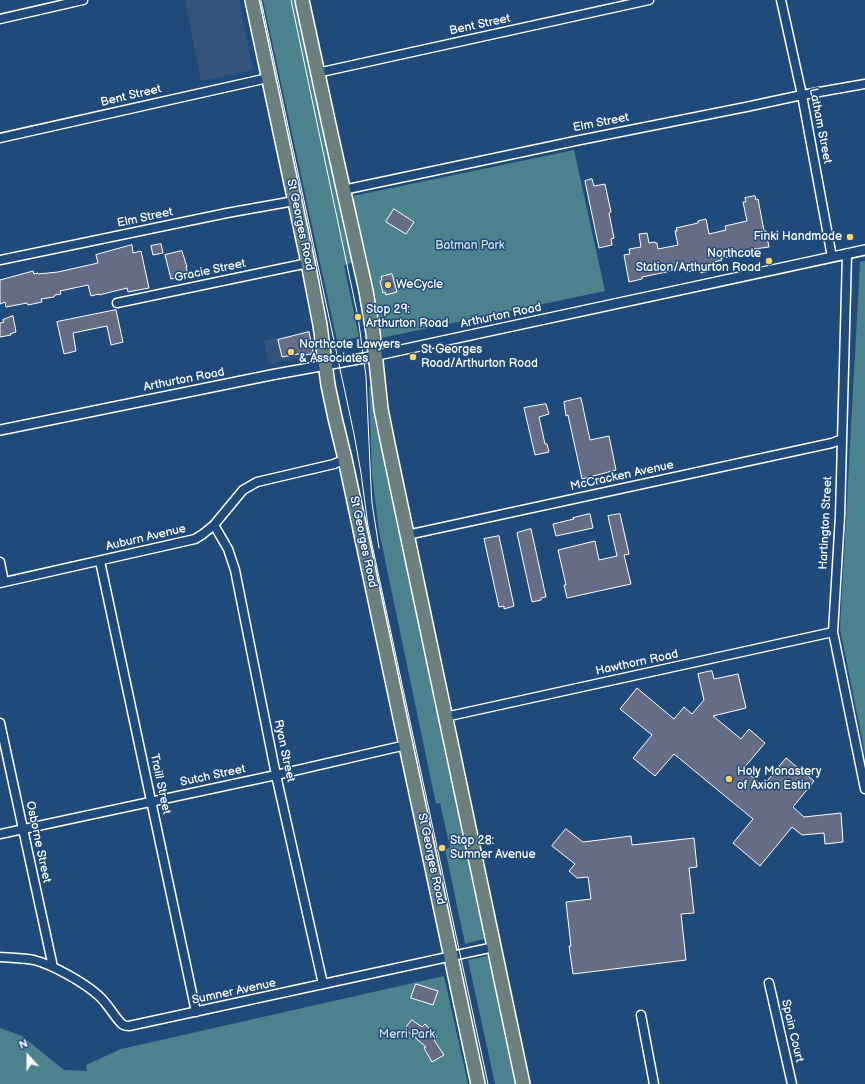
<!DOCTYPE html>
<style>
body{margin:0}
#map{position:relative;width:865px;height:1084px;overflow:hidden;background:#1f4a7a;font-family:"Balsamiq Sans",sans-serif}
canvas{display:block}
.north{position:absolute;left:8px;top:1036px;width:40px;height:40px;-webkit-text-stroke:3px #1f4a7a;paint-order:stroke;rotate:339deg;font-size:11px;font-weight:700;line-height:16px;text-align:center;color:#fff}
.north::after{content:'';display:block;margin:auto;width:14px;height:18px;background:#fff;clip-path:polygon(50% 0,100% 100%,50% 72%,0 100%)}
</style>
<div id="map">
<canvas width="865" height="1084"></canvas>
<div class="north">N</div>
</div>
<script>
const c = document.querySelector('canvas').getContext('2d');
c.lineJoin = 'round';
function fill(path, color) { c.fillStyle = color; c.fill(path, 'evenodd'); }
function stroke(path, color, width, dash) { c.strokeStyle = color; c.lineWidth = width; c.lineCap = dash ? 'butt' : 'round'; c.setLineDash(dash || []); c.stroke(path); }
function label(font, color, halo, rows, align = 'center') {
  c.font = font + ' "Balsamiq Sans",sans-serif'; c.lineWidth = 3; c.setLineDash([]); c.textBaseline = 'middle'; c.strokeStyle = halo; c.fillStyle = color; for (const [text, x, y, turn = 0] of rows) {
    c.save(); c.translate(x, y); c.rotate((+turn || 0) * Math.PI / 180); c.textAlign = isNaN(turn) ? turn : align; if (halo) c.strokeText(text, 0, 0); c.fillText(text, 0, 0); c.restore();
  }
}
const built = new Path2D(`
 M 185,0 L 239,0 L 253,70 L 201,81 Z
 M 310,331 L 314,350 L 311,356 L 269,364 L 264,341 Z`);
const green = new Path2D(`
 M 263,0 L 295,0 L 326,143 L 339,191 L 340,210 L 352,263 L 344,265 L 359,337 L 337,341 Z
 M 574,150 L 605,291 L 381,338 L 353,196 Z
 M 865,261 L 865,754 L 840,629 L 860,262 Z
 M 369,387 L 371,387 L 488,938 L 465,944 L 445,849 L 450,848 L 440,803 L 436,804 L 379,531 L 372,474 Z
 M 491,955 L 518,1084 L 495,1084 L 468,960 Z
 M 444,976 L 468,1084 L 0,1084 L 0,1028 L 22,1036 L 64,1070 L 87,1071 L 86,1065 L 121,1049 Z`);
const building = new Path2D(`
 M 592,179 L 594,186 L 605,184 L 611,212 L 609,213 L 614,238 L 611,239 L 612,245 L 599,248 L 585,181 Z
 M 755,196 L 756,200 L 758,199 L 764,231 L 766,231 L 769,247 L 747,250 L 747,251 L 728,255 L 728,257 L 721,258 L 722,260 L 707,264 L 709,271 L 701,273 L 700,269 L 687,272 L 686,268 L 642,277 L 642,279 L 629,282 L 624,255 L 630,254 L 629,249 L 641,247 L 639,234 L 647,233 L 649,243 L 655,242 L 655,243 L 657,243 L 658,249 L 678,245 L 675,231 L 677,231 L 676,228 L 698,223 L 698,221 L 706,219 L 709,234 L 726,230 L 725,226 L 747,221 L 743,202 L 746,202 L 745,198 Z
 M 394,209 L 414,222 L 406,234 L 386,222 Z
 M 161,244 L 163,253 L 153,255 L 151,246 Z
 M 132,245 L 133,253 L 141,251 L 149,288 L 128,292 L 127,288 L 99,295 L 99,294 L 91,296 L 88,285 L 60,291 L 61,294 L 55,295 L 54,297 L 41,299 L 42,302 L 28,305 L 27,303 L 6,307 L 5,302 L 0,304 L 0,280 L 33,271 L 34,274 L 38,273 L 38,274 L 58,272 L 98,263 L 96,255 Z
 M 182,251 L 187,267 L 186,267 L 188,275 L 171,279 L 165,255 Z
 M 392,274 L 397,292 L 386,295 L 385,292 L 383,293 L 380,281 L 382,280 L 381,277 Z
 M 116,310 L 123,342 L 111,345 L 107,326 L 73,333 L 76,351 L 64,354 L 57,322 Z
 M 13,316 L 16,332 L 10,334 L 11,335 L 0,337 L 0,323 L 4,322 L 3,320 Z
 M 309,332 L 313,351 L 311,354 L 305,355 L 304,353 L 282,357 L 278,340 Z
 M 581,398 L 590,440 L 609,436 L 616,470 L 582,479 L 568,415 L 566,416 L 564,402 Z
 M 546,404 L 549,414 L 539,417 L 545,444 L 547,444 L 549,452 L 535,455 L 524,408 Z
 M 590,514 L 593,528 L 556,536 L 553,524 L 574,519 L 573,518 Z
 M 620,514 L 629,554 L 624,555 L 631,584 L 567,598 L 564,585 L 566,585 L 558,550 L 595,541 L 599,560 L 617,556 L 608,516 Z
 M 531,529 L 546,597 L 541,598 L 541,600 L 532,602 L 517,533 Z
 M 499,536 L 514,606 L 504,609 L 504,606 L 499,607 L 484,539 Z
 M 712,671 L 714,679 L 738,674 L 746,708 L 713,716 L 741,739 L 749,729 L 765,743 L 743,769 L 763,786 L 786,758 L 814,781 L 793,807 L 804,817 L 841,813 L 843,842 L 825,844 L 824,833 L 802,835 L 792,827 L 760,866 L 733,843 L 753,819 L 674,754 L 655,776 L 633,758 L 652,735 L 620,709 L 637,688 L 674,719 L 684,707 L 692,714 L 704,700 L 698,674 Z
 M 566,829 L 583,842 L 631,836 L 632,845 L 694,838 L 697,867 L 689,868 L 694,913 L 681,914 L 686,960 L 573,974 L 569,946 L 571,946 L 566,902 L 591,899 L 588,877 L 577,878 L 569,871 L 575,864 L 552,846 Z
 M 416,984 L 438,991 L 433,1005 L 411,998 Z
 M 412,1020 L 422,1027 L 425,1024 L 437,1037 L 434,1040 L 444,1055 L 432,1062 L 424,1048 L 426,1047 L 405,1029 Z`);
const minor = new Path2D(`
 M 781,0 L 802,95 L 832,257
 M 0,19 L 83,0
 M 317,73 L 649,0
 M 0,138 L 268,78
 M 343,190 L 580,140 L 746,107 L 802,95 L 865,84
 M 847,254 L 840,516 L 833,632 L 865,789
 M 0,260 L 227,213 L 294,201
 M 117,303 L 308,263
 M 214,525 L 228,549 L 235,570 L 276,775 L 323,984
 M 407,535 L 832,443 L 842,439
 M 100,561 L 196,1012
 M 0,562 L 4,582
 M 0,583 L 195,539 L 203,534 L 214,525 L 243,490 L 257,482 L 334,464 L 345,459
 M 445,717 L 833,632
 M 0,723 L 53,967
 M 0,834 L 276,775 L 406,745
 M 0,957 C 11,958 23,958 34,960 C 53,965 85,983 99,996 C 108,1004 113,1015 121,1023 C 123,1026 126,1026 129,1026 L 494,947
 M 769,983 L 792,1084
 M 641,1015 L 654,1084`);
const tertiary = new Path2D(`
 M 0,430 L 271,375 L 364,358 L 865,250`);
const trunk = new Path2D(`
 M 252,0 L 308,263 L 320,325 L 328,385 L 335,418 L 345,459 L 478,1084
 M 302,0 L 331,134 L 366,291 L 373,333 L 381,409 L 388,444 L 523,1084`);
const tram = new Path2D(`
 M 261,0 L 354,434 L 361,473 L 368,526 L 488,1084
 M 291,0 L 358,317 L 366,376 L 371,487 L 372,503 L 379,548`);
const markers = [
 [850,237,4,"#ffd166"],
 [769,261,4,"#ffd166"],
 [388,285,4,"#ffd166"],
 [358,317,4,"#ffd166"],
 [291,352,4,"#ffd166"],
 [413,357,4,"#ffd166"],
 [729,779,4,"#ffd166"],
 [442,848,4,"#ffd166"]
];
const streetNames = [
 ["Bent Street",480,25,-12],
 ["Bent Street",131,96,-13],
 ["Elm Street",601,123,-11],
 ["Latham Street",820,126,79],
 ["Elm Street",145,218,-12],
 ["St Georges Road",300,225,78],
 ["Gracie Street",210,271,-12],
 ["Arthurton Road",501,316,-12],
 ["Arthurton Road",184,380,-11],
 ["McCracken Avenue",622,476,-12],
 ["Hartington Street",826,523,-87],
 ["Auburn Avenue",146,538,-13],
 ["St Georges Road",363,542,78],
 ["Hawthorn Road",637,663,-12],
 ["Ryan Street",284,751,78],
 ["Sutch Street",213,776,-12],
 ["Traill Street",160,784,78],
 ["Osborne Street",38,842,78],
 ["St Georges Road",431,859,78],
 ["Sumner Avenue",234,992,-12],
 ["Spain Court",792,1031,77]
];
const poiNames = [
 ["Finki Handmade",842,237,"right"],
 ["Northcote",761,254,"right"],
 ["Station/Arthurton Road",761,268,"right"],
 ["WeCycle",396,285],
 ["Stop 29:",366,310],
 ["Arthurton Road",366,324],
 ["Northcote Lawyers",299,345],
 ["& Associates",299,359],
 ["St Georges",421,350],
 ["Road/Arthurton Road",421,364],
 ["Holy Monastery",737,772],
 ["of Axion Estin",737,786],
 ["Stop 28:",450,841],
 ["Sumner Avenue",450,855]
];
const parkNames = [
 ["Batman Park",470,246],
 ["Merri Park",407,1035]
];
fill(built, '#34547e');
fill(green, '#4c818e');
fill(building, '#646c86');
stroke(building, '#fff', 1);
stroke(minor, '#fff', 11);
stroke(tertiary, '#fff', 12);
stroke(trunk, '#fff', 16);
stroke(minor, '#1f4a7a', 8);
stroke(tertiary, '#1f4a7a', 9);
stroke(trunk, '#6b7f7c', 13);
stroke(tram, '#fff', 1);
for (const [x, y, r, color] of markers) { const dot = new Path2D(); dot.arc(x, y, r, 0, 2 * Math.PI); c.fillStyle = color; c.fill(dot); stroke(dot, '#1f4a7a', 1.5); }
label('12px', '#fff', '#1f4a7a', streetNames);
label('12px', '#fff', '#1f4a7a', poiNames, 'left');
label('12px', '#d2e0e3', '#1f4a7a', parkNames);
</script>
